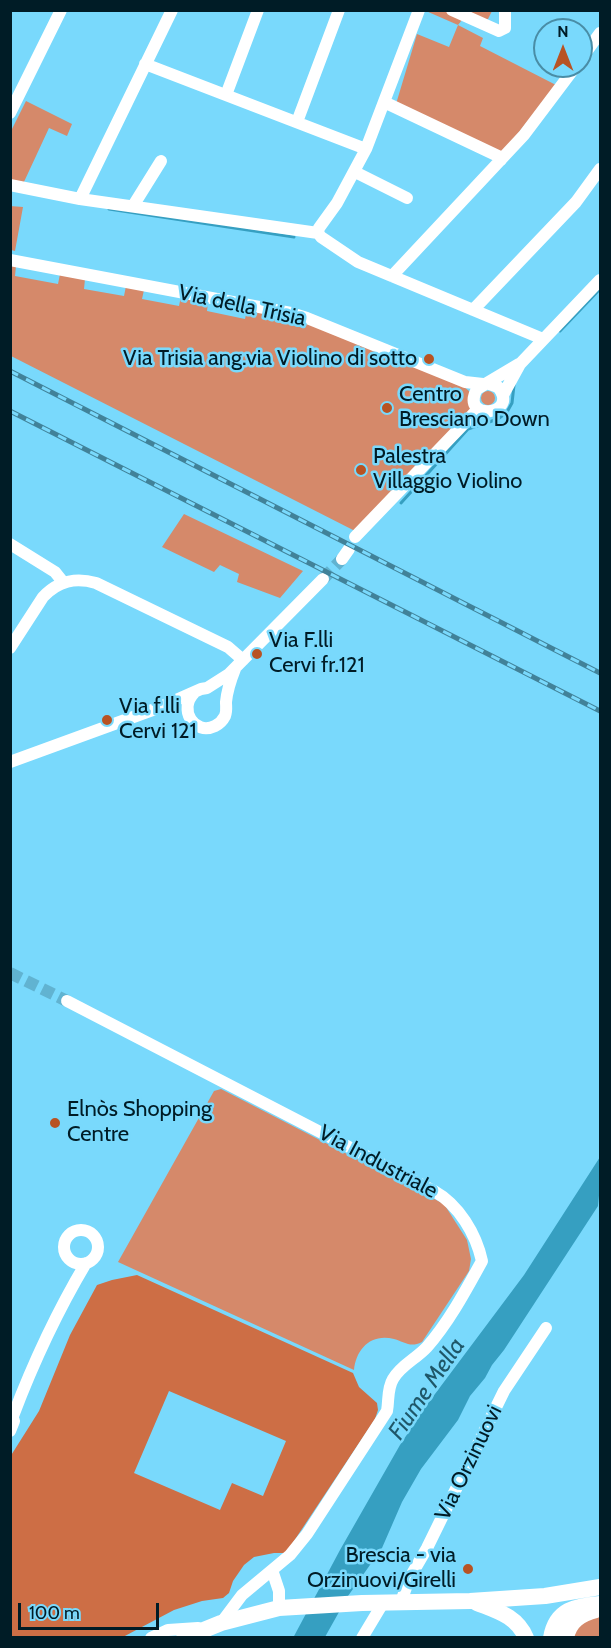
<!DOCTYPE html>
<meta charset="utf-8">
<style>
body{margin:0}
#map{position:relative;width:611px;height:1648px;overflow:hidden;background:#79d9fc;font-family:Cabin,sans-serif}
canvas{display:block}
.frame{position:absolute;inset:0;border:12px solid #001c26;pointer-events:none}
.north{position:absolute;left:533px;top:18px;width:60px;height:60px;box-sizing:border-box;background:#79d9fc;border:2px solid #498da6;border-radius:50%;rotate:0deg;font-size:16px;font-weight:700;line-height:24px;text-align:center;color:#001c26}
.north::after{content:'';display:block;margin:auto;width:21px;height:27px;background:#b85323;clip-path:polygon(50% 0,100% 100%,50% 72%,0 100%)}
.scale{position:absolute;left:18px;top:1603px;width:141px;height:27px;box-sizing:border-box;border:3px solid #001c26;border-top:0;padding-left:8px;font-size:18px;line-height:21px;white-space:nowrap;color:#001c26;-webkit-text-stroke:4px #79d9fc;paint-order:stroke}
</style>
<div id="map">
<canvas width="611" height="1648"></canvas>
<div class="frame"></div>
<div class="north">N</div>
<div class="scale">100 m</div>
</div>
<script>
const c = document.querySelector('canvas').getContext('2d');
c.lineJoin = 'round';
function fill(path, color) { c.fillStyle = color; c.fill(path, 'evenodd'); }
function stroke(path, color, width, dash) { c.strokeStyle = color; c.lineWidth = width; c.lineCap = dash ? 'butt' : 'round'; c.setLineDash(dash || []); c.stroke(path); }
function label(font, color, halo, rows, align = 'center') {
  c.font = font + ' Cabin,sans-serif'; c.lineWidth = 5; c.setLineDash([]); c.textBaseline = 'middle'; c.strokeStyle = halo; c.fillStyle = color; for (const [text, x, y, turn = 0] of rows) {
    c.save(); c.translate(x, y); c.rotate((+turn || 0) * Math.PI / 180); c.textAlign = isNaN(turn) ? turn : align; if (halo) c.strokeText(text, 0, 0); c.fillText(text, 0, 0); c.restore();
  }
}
const green = new Path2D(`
 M 426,11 L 492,11 L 488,19 L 483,20 L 466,15 L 458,25 L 483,38 L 480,46 L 556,85 L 501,155 L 396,104 L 417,34 L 449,47 L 458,25 Z
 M 26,101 L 72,124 L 67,136 L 49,128 L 23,184 L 11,181 L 10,133 Z
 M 10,206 L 23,207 L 15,251 L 11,250 Z
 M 10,265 L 16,266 L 15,276 L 58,284 L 60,274 L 85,279 L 84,289 L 124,296 L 126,286 L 144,290 L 142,299 L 179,306 L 181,296 L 208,302 L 207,311 L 245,319 L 247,310 L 306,322 L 463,386 L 469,391 L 472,406 L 469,413 L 357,532 L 11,356 Z
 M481 398a7 7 0 1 1 14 0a7 7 0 1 1-14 0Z
 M 184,514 L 303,571 L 280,598 L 237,582 L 239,574 L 220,565 L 214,572 L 162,547 Z
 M 221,1089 L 444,1204 L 467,1240 L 471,1259 L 469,1271 L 422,1342 C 410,1348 405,1342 394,1339 C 371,1333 356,1349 354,1370 L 118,1262 L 214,1091 Z
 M 600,1616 L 600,1637 L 570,1638 L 581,1622 Z`);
const forest = new Path2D(`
 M 137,1275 L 353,1373 L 359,1387 L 377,1403 L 378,1410 L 375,1419 L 286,1553 L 274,1553 L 254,1557 L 244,1565 L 233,1581 L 229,1593 L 223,1598 L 202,1601 L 174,1610 L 123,1637 L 11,1637 L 10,1457 L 39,1411 L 70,1335 L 97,1285 L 112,1280 ZM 169,1391 L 286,1441 L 263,1496 L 232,1483 L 220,1510 L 134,1473 Z`);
const water = new Path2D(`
 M 600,1157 C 600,1174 600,1190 598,1206 L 504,1350 L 492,1365 L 485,1378 L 470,1396 L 458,1420 L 421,1469 L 402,1502 L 382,1548 L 348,1596 L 325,1637 L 293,1638 L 340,1550 L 400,1445 L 426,1406 L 524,1275 Z`);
const stream = new Path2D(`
 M 109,209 L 294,237
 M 560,331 L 600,289
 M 401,503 L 468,429 L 498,419 L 507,412 L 512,403 L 514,385`);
const minorTunnel = new Path2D(`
 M 323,579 L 342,559
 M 10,973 L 67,1001`);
const minor = new Path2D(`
 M 452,10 L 499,31 L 505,28 L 505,10
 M 581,59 L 600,33
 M 145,64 L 366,149
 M 226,95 L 258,10
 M 384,102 L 498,156 L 501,160
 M 10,113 L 61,10
 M 297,122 L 339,10
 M 355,172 L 407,198
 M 10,185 L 80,199 L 318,233 L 319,228 L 337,203 L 366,149 L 419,10
 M 80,199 L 172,10
 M 133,206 L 161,161
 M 318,233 L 321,237 L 358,262 L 543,339
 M 10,260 L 291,313 L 307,318 L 465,382 L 483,384
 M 392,276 L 524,135 L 576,66
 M 473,310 L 576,202 L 600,169
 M 487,383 L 498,387 C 521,416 459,422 477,389 L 519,364
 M 503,395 L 520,364 L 600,280
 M 355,537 L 478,409
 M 10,544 L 55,572 L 63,582
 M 342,559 L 349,549
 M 10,648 L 43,597 C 58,581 75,577 96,583 L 228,647 L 243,660
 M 194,693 C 178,709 194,736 215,726 C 219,724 223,720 225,716 C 227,711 226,707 226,702 C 227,691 231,679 235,669
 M 10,762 L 158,708 L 201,689 L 207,688 L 229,674 L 323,579
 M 67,1001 L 434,1191 C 459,1205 476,1234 482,1261 C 466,1290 449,1322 427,1347 C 416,1359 401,1365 393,1379 C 387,1389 389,1400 387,1411 L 307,1534 L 290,1555 L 242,1595 L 221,1623
 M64 1247a17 17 0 1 1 34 0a17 17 0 1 1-34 0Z
 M 10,1413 L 14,1421 L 10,1431
 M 13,1416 C 32,1366 58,1310 86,1263
 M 272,1570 L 279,1591 L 279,1608
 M 401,1602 L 409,1579 L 427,1548 L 504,1391 L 546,1328
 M 151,1638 L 168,1630 L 198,1628
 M 362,1638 L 383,1603`);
const major = new Path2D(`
 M 477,1603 C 497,1611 517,1616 526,1638
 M 184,1638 L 221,1623 L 279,1608 L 362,1603 L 470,1601 L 545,1596 L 600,1587
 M 551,1638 C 556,1609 576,1606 600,1604
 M 566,1638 C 569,1621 581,1614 596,1610`);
const rail = new Path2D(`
 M 10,371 L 600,673
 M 10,411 L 600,711`);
const markers = [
 [429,359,6,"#b85323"],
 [387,408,6,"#b85323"],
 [361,470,6,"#b85323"],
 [257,654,6,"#b85323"],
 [107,720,6,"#b85323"],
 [55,1123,6,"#b85323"],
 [468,1569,6,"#b85323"]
];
const streetNames = [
 ["Via della Trisia",242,306,12],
 ["Via Industriale",378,1162,28],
 ["Via Orzinuovi",469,1463,-64]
];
const poiNames = [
 ["Via Trisia ang.via Violino di sotto",417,359,"right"],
 ["Centro",399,395],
 ["Bresciano Down",399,420],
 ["Palestra",373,457],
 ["Villaggio Violino",373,482],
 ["Via F.lli",269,641],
 ["Cervi fr.121",269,666],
 ["Via f.lli",119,707],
 ["Cervi 121",119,732],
 ["Elnòs Shopping",67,1110],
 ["Centre",67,1135],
 ["Brescia - via",456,1556,"right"],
 ["Orzinuovi/Girelli",456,1581,"right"]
];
const waterNames = [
 ["Fiume Mella",427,1389,-56]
];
fill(green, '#d5896a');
fill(forest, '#cd6e45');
fill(water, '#369fc1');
stroke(stream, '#369fc1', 3);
stroke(minorTunnel, '#61b3d1', 12, [12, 6]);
stroke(minor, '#fff', 12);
stroke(major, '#fff', 16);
stroke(rail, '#418299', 5);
stroke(rail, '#79d9fc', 3, [9]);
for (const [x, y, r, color] of markers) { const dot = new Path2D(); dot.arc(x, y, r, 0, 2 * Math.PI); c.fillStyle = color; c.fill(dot); stroke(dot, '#79d9fc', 2); }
label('22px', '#001c26', '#79d9fc', streetNames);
label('22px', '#001c26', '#79d9fc', poiNames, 'left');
label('italic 24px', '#1f5769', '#79d9fc', waterNames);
</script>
